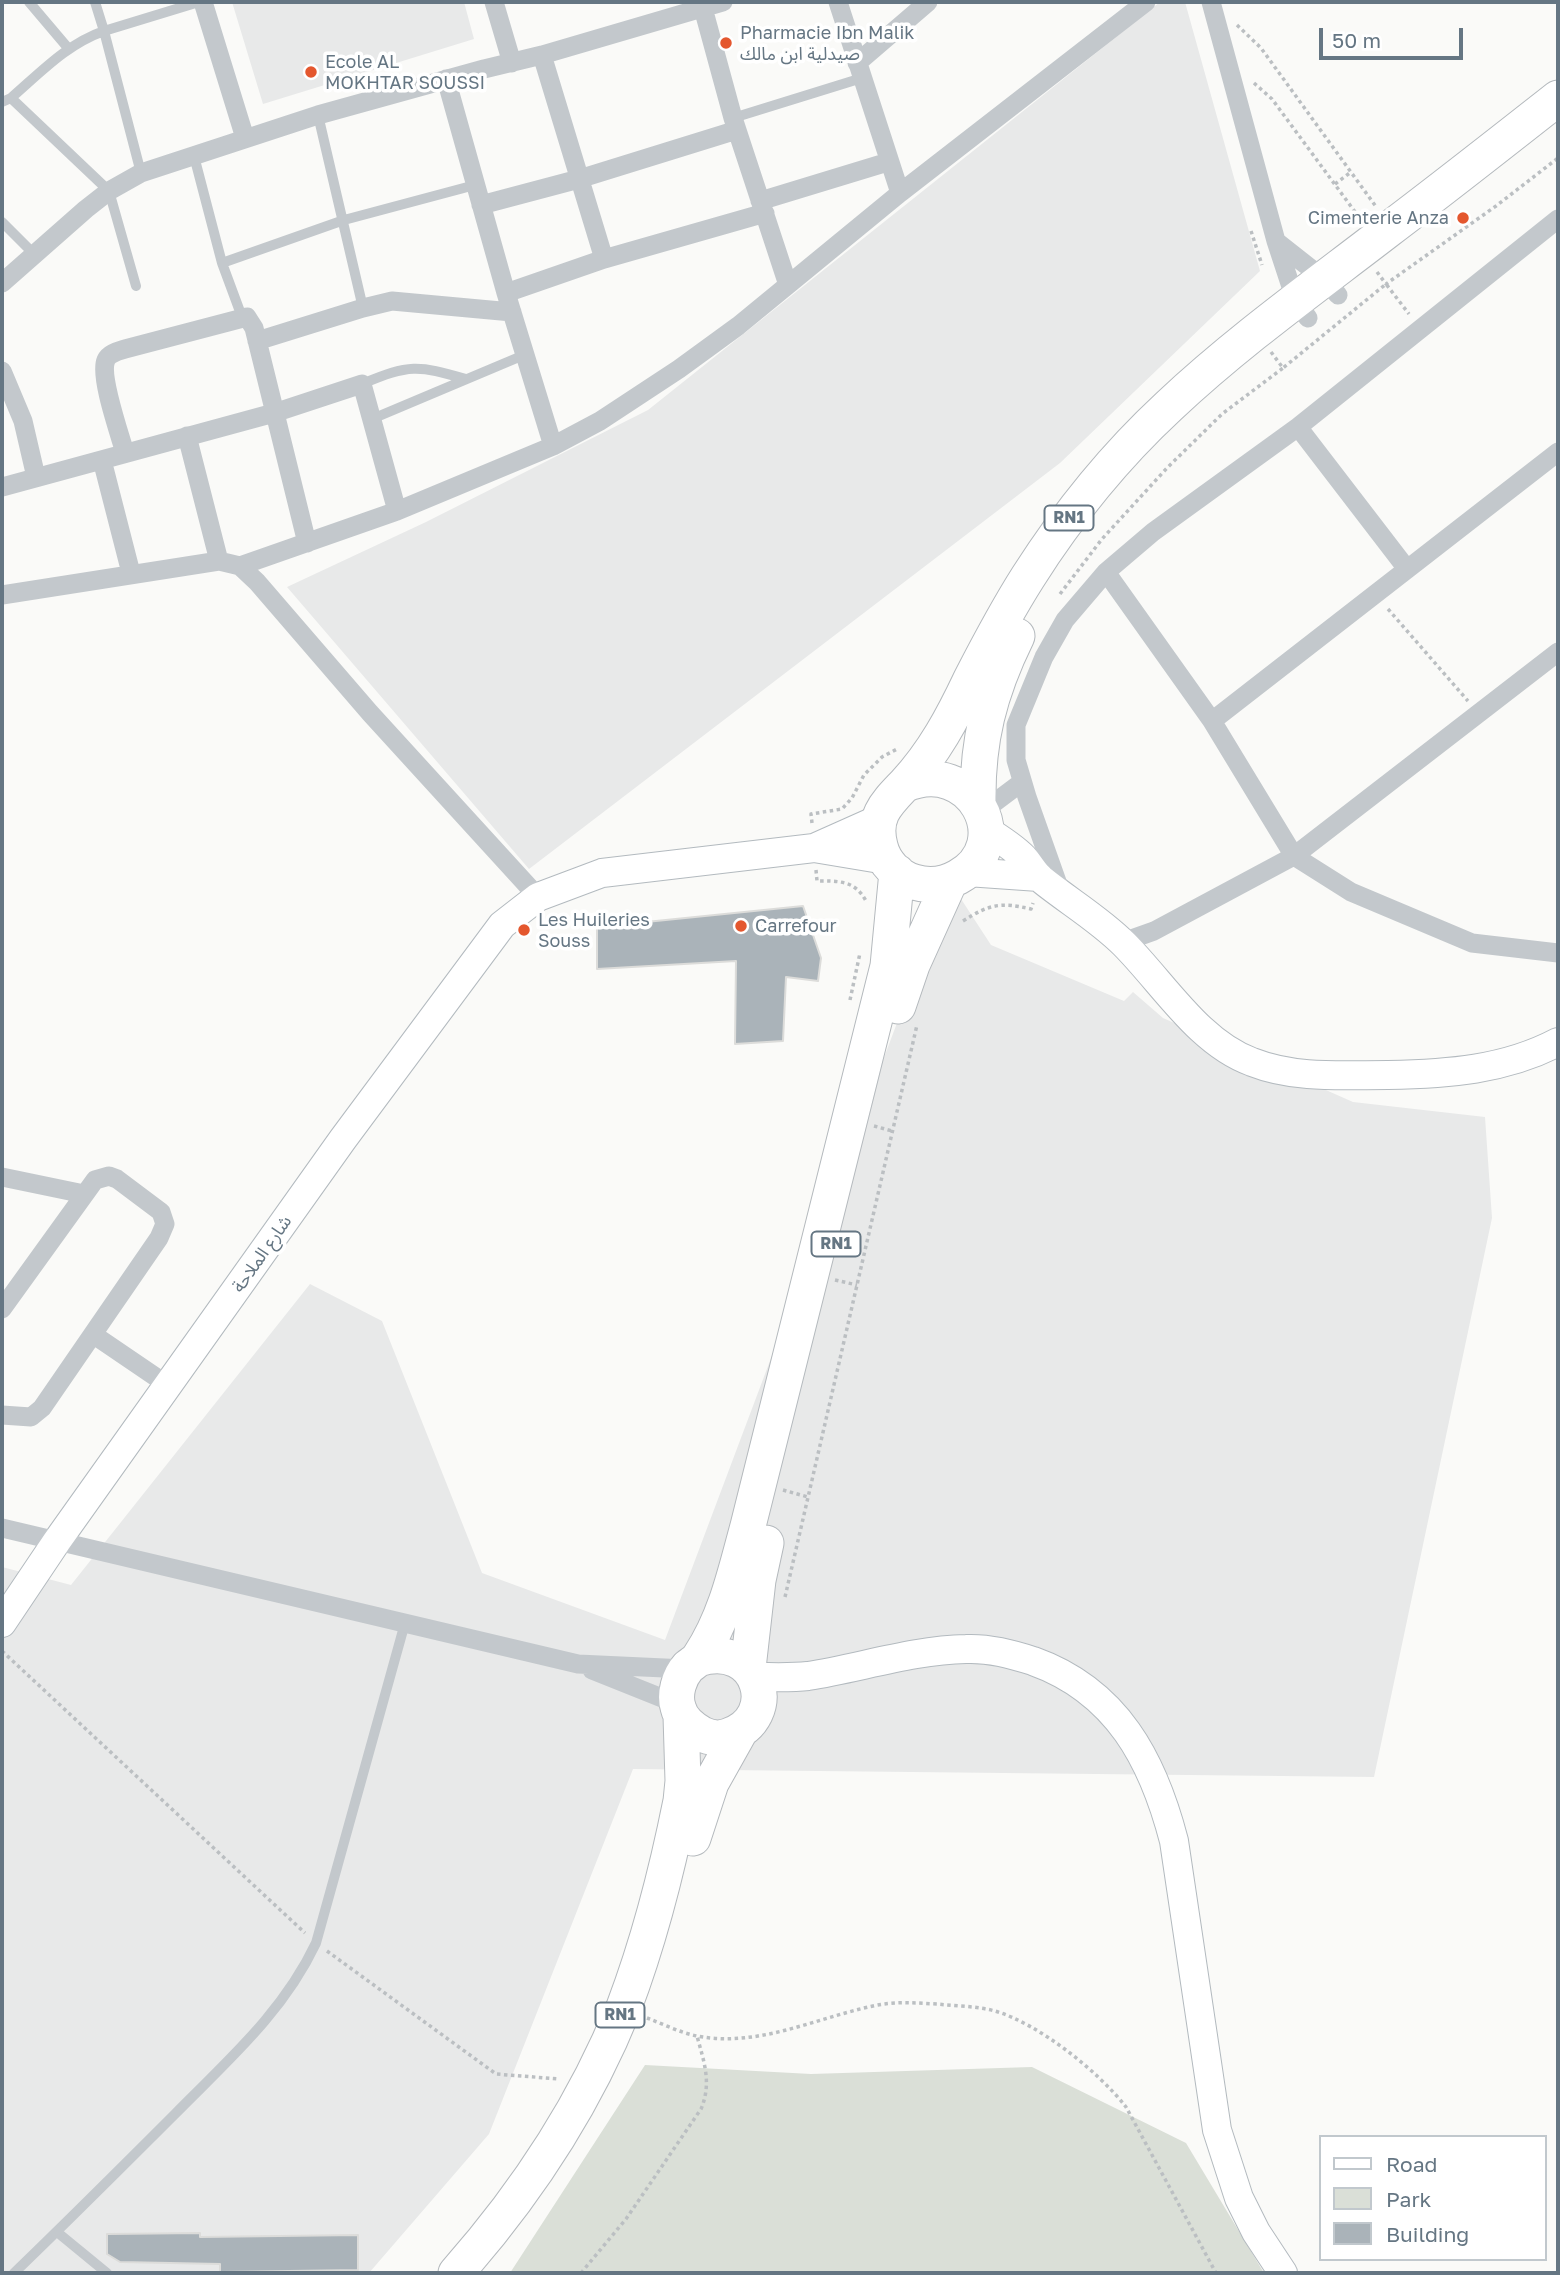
<!DOCTYPE html>
<meta charset="utf-8">
<style>
body{margin:0}
#map{position:relative;width:1560px;height:2275px;overflow:hidden;background:#fafaf8;font-family:"Golos Text",sans-serif}
canvas{display:block}
.frame{position:absolute;inset:0;border:4px solid #657683;pointer-events:none}
.legend{position:absolute;left:1319px;top:2135px;width:228px;height:126px;box-sizing:border-box;background:#fff;border:2px solid #c1c8cd;margin:0;padding:9px 12px;list-style:none;font-size:21px;color:#657683}
.legend li{display:flex;align-items:center;gap:14px;height:35px}
.legend b{width:35px;border:2px solid #c1c8cd}
.scale{position:absolute;left:1319px;top:28px;width:144px;height:32px;box-sizing:border-box;border:4px solid #657683;border-top:0;padding-left:9px;font-size:21px;line-height:24px;white-space:nowrap;color:#657683;-webkit-text-stroke:5px #fff;paint-order:stroke}
</style>
<div id="map">
<canvas width="1560" height="2275"></canvas>
<div class="frame"></div>
<ul class="legend">
<li><b style="height:9px;background:#fff"></b>Road</li>
<li><b style="height:19px;background:#dadfd7"></b>Park</li>
<li><b style="height:19px;background:#aab3b9"></b>Building</li>
</ul>
<div class="scale">50 m</div>
</div>
<script>
const c = document.querySelector('canvas').getContext('2d');
c.lineJoin = 'round';
function fill(path, color) { c.fillStyle = color; c.fill(path, 'evenodd'); }
function stroke(path, color, width, dash) { c.strokeStyle = color; c.lineWidth = width; c.lineCap = dash ? 'butt' : 'round'; c.setLineDash(dash || []); c.stroke(path); }
function label(font, color, halo, rows, align = 'center') {
  c.font = font + ' "Golos Text","Noto Sans Arabic",sans-serif'; c.lineWidth = 7; c.setLineDash([]); c.textBaseline = 'middle'; c.strokeStyle = halo; c.fillStyle = color; for (const [text, x, y, turn = 0] of rows) {
    c.save(); c.translate(x, y); c.rotate((+turn || 0) * Math.PI / 180); c.textAlign = isNaN(turn) ? turn : align; if (halo) c.strokeText(text, 0, 0); c.fillText(text, 0, 0); c.restore();
  }
}
const built = new Path2D(`
 M 232,2 L 464,2 L 474,39 L 263,104 Z
 M 1160,2 L 1185,2 L 1260,271 L 1060,463 L 529,869 L 287,587 L 426,522 L 648,410 Z
 M 950,882 L 991,945 L 1124,1001 L 1133,992 L 1163,1018 L 1353,1102 L 1485,1117 L 1492,1218 L 1374,1777 L 633,1769 L 489,2134 L 369,2273 L 2,2273 L 2,1567 L 71,1585 L 310,1284 L 382,1321 L 482,1573 L 665,1640 Z`);
const green = new Path2D(`
 M 645,2065 L 811,2074 L 1032,2067 L 1186,2143 L 1264,2273 L 510,2273 Z`);
const building = new Path2D(`
 M 803,906 L 821,958 L 818,981 L 786,977 L 783,1041 L 735,1044 L 736,961 L 597,969 L 597,927 Z
 M 200,2233 L 200,2237 L 358,2235 L 358,2270 L 220,2272 L 220,2264 L 120,2262 L 107,2254 L 107,2234 Z`);
const path = new Path2D(`
 M 1237,25 L 1261,48 L 1377,208
 M 1254,83 L 1272,99 L 1361,220
 M 1335,184 L 1351,172
 M 1251,231 L 1262,265
 M 1377,272 L 1386,284 L 1496,206 L 1558,158
 M 1271,352 L 1283,368 L 1386,284 L 1409,314
 M 1060,594 L 1102,539 L 1167,468 L 1222,414 L 1283,368
 M 1388,609 L 1468,701
 M 812,823 L 811,814 L 842,809 L 852,798 L 864,775 L 882,757 L 899,748
 M 816,870 L 817,881 C 838,881 855,880 866,901
 M 963,921 C 990,904 1000,902 1031,909 L 1033,903
 M 850,1000 L 860,953
 M 874,1126 L 892,1131
 M 835,1280 L 857,1285
 M 783,1490 L 808,1497
 M 785,1597 L 917,1025
 M 2,1651 L 305,1933
 M 327,1951 L 496,2074 L 559,2079
 M 647,2018 C 663,2024 681,2033 697,2036 C 757,2048 816,2018 873,2006 C 895,2001 915,2003 937,2004 C 956,2006 976,2006 995,2011 C 1039,2024 1098,2071 1126,2107 L 1216,2273
 M 581,2273 L 626,2219 L 701,2109 C 712,2083 704,2062 697,2036`);
const lane = new Path2D(`
 M 29,2 L 68,48
 M 11,98 L 109,191 L 136,286
 M 2,102 L 11,98 C 41,72 67,44 104,31 L 95,2
 M 318,115 L 363,308
 M 733,118 L 862,78
 M 194,156 L 222,263
 M 141,173 L 104,31 L 199,2
 M 2,222 L 34,254
 M 242,317 L 222,263 L 344,220 L 475,185
 M 362,384 C 410,364 417,365 466,379
 M 372,419 L 524,355
 M 57,2232 L 107,2273
 M 14,2273 C 68,2221 121,2168 174,2115 C 227,2061 283,2013 316,1943 L 405,1623`);
const street = new Path2D(`
 M 203,2 L 245,138
 M 494,2 L 512,63
 M 838,2 L 900,193
 M 1211,2 L 1276,241 L 1296,302 L 1308,318
 M 703,8 L 733,118 L 788,285
 M 542,55 L 604,259
 M 857,63 L 928,2
 M 446,79 L 506,293 L 553,446
 M 760,201 L 888,162
 M 481,205 L 579,179 L 737,130
 M 1277,242 L 1324,279 L 1338,295
 M 2,283 L 86,209 L 109,191 L 141,173 L 318,115 L 484,69 L 542,55 L 723,2
 M 506,293 L 604,259 L 765,213
 M 257,341 L 363,308 L 392,301 L 512,312
 M 2,371 L 23,421 L 36,477
 M 1298,427 L 1407,569
 M 187,436 L 219,561
 M 125,453 C 120,435 99,376 106,360 C 109,353 119,351 125,349 L 247,317 L 254,328 L 307,543
 M 102,460 L 131,573
 M 2,487 L 274,413 L 362,384 L 397,511
 M 240,566 L 397,511 L 553,446 L 600,421 L 679,369 L 738,326 L 900,193 L 1146,2
 M 1106,572 L 1212,721 L 1294,856 L 1351,892 L 1472,943 L 1558,953
 M 2,595 L 219,561 L 240,566 L 257,582 L 370,713 L 538,897
 M 1212,721 L 1558,452
 M 982,812 L 1022,782
 M 1061,893 L 1027,797 L 1016,760 L 1016,725 L 1044,657 L 1065,620 L 1106,572 L 1153,532 L 1298,427 L 1558,219
 M 1123,942 L 1154,931 L 1294,856 L 1558,652
 M 2,1177 L 84,1194
 M 2,1309 L 95,1180 L 109,1176 L 117,1179 L 161,1212 L 165,1224 L 159,1238 L 42,1408 L 31,1417 L 2,1415
 M 94,1335 L 169,1386
 M 2,1528 L 578,1664 L 686,1669
 M 592,1670 L 677,1704`);
const secondary = new Path2D(`
 M 986,830 C 999,838 1013,847 1024,858 C 1030,865 1034,873 1041,879 C 1068,901 1099,919 1124,944 C 1163,983 1199,1043 1252,1062 C 1295,1079 1342,1075 1388,1075 C 1447,1074 1505,1070 1558,1042
 M 814,848 L 879,819
 M 967,872 L 1039,877
 M 2,1623 L 57,1541 L 343,1139 L 502,925 L 538,897 L 602,873 L 814,848 L 886,860
 M 755,1677 C 772,1677 791,1678 808,1676 C 859,1668 914,1650 966,1649 C 989,1648 1011,1654 1033,1661 C 1117,1691 1153,1760 1174,1841 L 1217,2130 L 1239,2198 L 1256,2232 L 1283,2273`);
const highway = new Path2D(`
 M 904,785 C 971,755 1019,843 958,877 C 944,885 930,887 914,882 C 898,877 884,863 880,846 C 872,816 887,803 905,784 C 934,753 953,717 971,679 C 989,644 1007,610 1028,577 C 1068,514 1115,456 1169,406 C 1237,342 1314,287 1388,230 C 1445,187 1502,142 1558,98
 M 978,804 C 977,741 989,693 1017,636
 M 898,1006 L 912,965 L 949,883
 M 698,1659 C 760,1639 783,1718 728,1736 C 720,1739 710,1738 702,1734 C 691,1728 681,1720 678,1707 C 674,1694 679,1677 688,1667 C 693,1663 697,1661 700,1656 C 726,1617 736,1570 748,1526 L 888,966 L 897,872
 M 748,1668 L 758,1580 L 766,1543
 M 693,1838 L 711,1783 L 739,1733
 M 456,2273 C 525,2195 585,2104 624,2007 C 649,1941 667,1871 681,1801 L 683,1781 L 681,1716`);
const markers = [
 [726,43,7,"#e4572e"],
 [311,72,7,"#e4572e"],
 [1463,218,7,"#e4572e"],
 [741,926,7,"#e4572e"],
 [524,930,7,"#e4572e"]
];
const shields = [
 [1069,518,49],
 [836,1244,49],
 [620,2015,49]
];
const shieldNames = [
 ["RN1",1069,518],
 ["RN1",836,1244],
 ["RN1",620,2015]
];
const poiNames = [
 ["Pharmacie Ibn Malik",740,33],
 ["صيدلية ابن مالك",740,54],
 ["Ecole AL",325,62],
 ["MOKHTAR SOUSSI",325,83],
 ["Cimenterie Anza",1449,218,"right"],
 ["Les Huileries",538,920],
 ["Souss",538,941],
 ["Carrefour",755,926]
];
const streetNames = [
 ["شارع الملاحة",262,1254,-55]
];
fill(built, '#e8e9e9');
fill(green, '#dadfd7');
fill(building, '#aab3b9');
stroke(building, '#dcdcda', 2);
stroke(secondary, '#b3babf', 30);
stroke(highway, '#b4b9bd', 37);
stroke(path, '#bbbfc2', 3.5, [3.5, 3.5]);
stroke(lane, '#c3c8cc', 10);
stroke(street, '#c3c8cc', 19);
stroke(secondary, '#fff', 28);
stroke(highway, '#fff', 35);
for (const [x, y, r, color] of markers) { const dot = new Path2D(); dot.arc(x, y, r, 0, 2 * Math.PI); c.fillStyle = color; c.fill(dot); stroke(dot, '#fff', 2.5); }
for (const [x, y, w] of shields) { const box = new Path2D(); box.roundRect(x - w / 2, y - 12.5, w, 25, 5); c.fillStyle = '#fff'; c.fill(box); stroke(box, '#657683', 2); }
label('bold 16px', '#657683', null, shieldNames);
label('18px', '#657683', '#fff', poiNames, 'left');
label('18px', '#657683', '#fff', streetNames);
</script>
